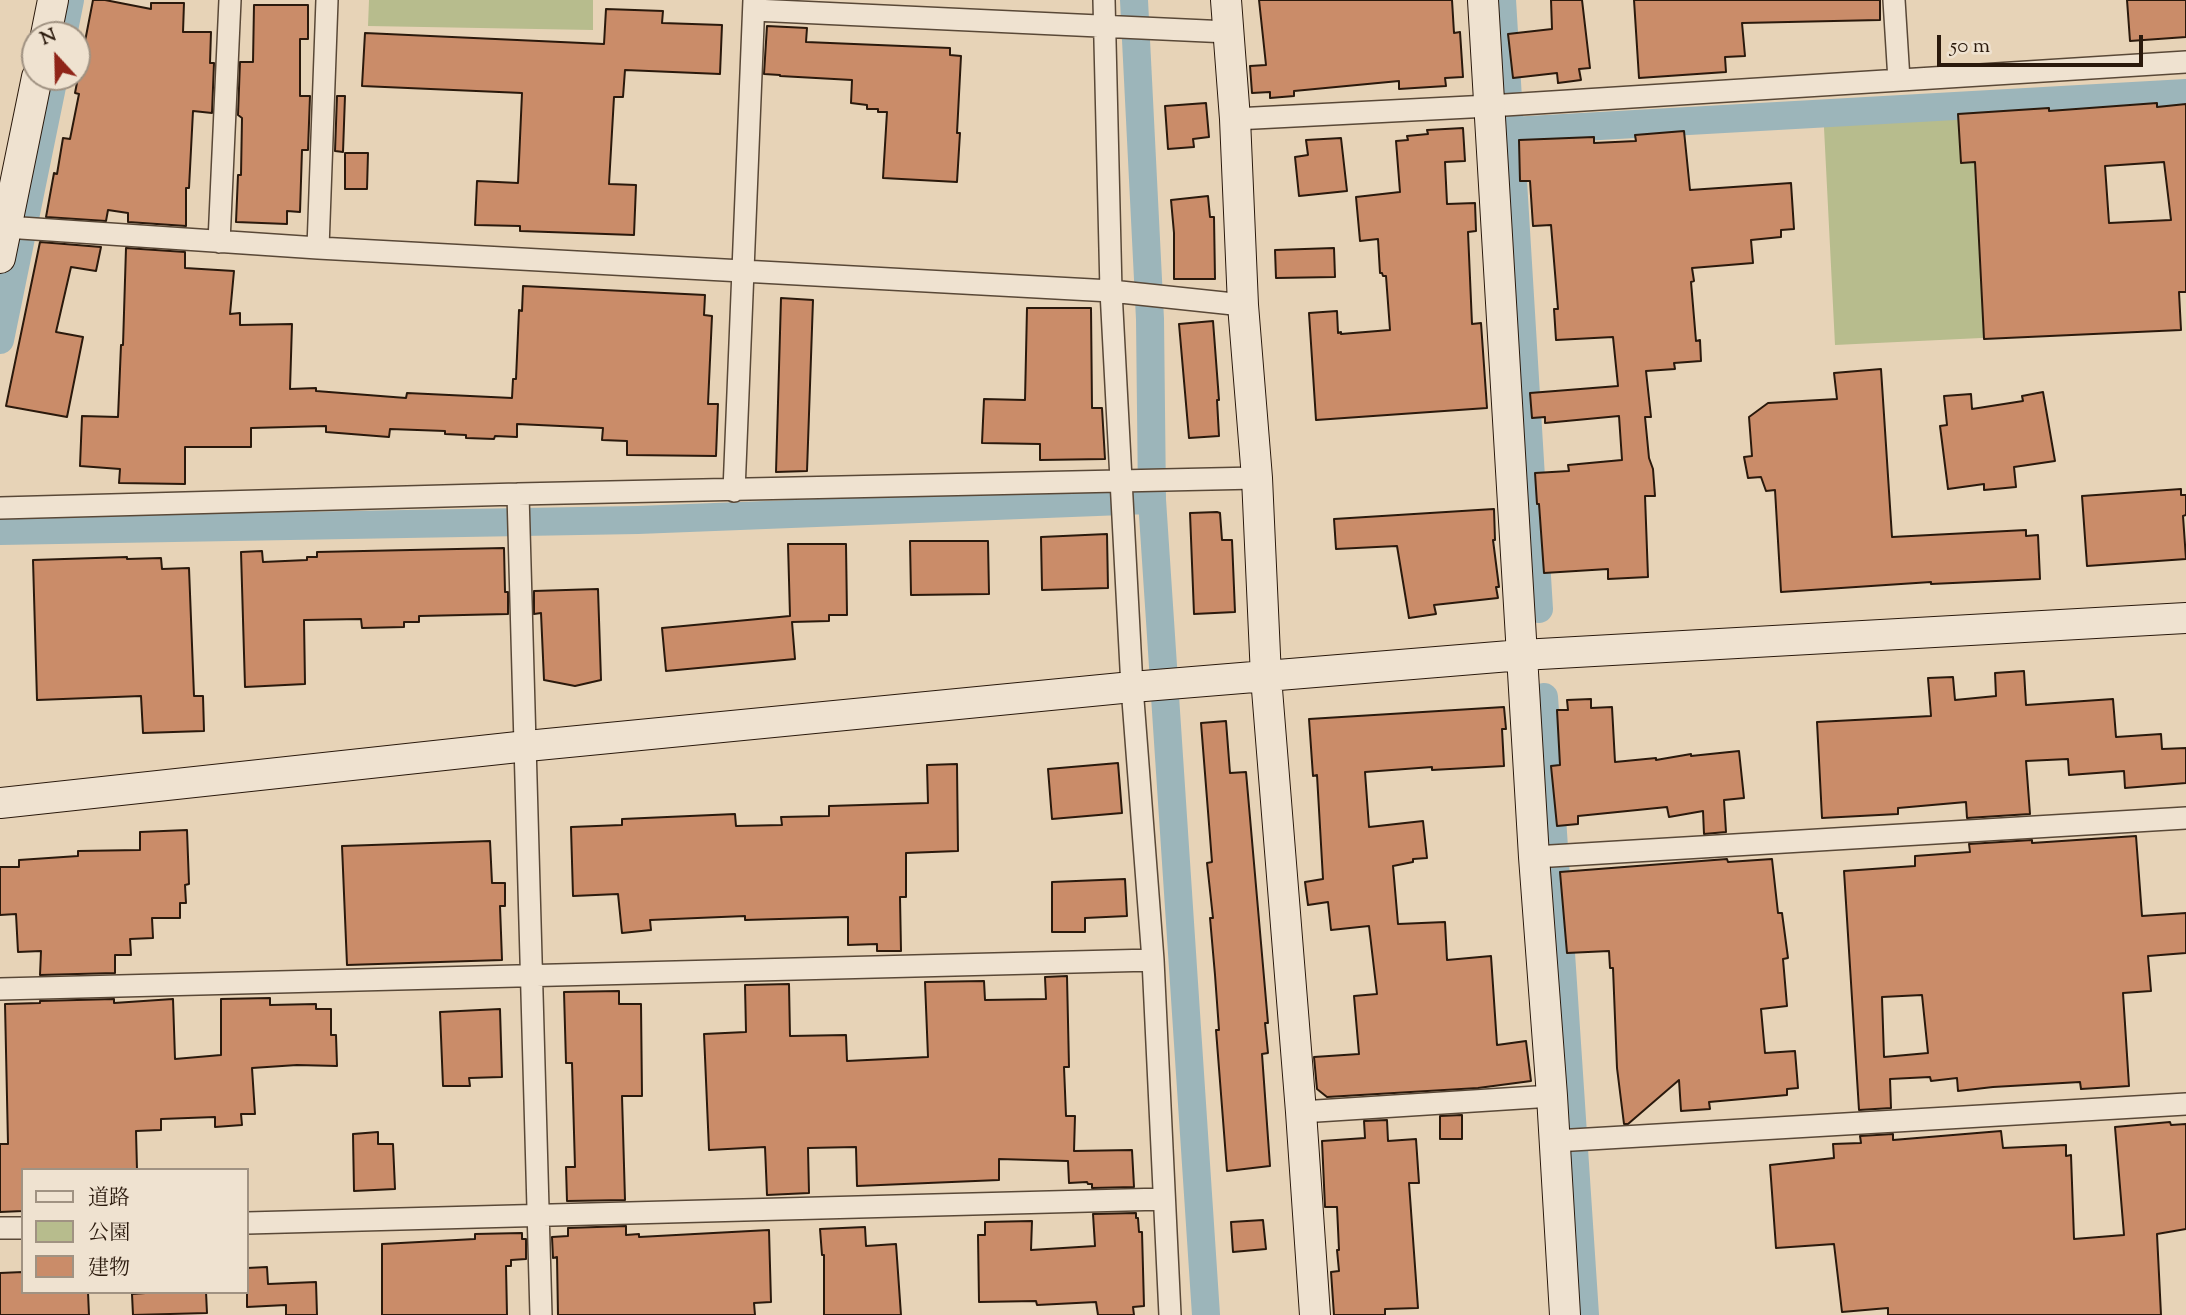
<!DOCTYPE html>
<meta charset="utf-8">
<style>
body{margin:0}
#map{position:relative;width:2186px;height:1315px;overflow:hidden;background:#e7d3b7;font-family:"Sorts Mill Goudy","Noto Serif JP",serif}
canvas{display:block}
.legend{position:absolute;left:21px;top:1168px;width:228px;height:126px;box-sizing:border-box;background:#efe2d0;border:2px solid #a09282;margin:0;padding:9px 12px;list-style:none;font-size:21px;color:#2a190c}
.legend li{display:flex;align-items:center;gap:14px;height:35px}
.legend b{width:35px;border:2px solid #a09282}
.north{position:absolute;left:21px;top:21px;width:70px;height:70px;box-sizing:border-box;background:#efe2d0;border:2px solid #a09282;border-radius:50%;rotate:338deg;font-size:19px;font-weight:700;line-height:28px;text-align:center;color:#2a190c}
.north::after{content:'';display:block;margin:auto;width:24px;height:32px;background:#8f2418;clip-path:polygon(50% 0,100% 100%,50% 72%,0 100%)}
.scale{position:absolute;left:1937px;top:35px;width:206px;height:32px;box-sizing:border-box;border:4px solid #2a190c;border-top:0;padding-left:9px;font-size:21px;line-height:24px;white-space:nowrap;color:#2a190c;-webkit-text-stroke:5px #efe2d0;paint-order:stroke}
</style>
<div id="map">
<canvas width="2186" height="1315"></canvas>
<ul class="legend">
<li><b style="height:9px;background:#efe2d0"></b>道路</li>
<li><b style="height:19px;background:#b7bc8d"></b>公園</li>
<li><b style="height:19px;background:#ca8c69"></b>建物</li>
</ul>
<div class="north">N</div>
<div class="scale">50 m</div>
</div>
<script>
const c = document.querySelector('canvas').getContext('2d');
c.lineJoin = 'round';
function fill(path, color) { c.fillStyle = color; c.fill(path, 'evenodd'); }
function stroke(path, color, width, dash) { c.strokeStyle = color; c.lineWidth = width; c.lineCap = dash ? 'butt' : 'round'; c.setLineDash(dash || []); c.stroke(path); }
const green = new Path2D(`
 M 369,0 L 593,0 L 593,30 L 368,26 Z
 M 1989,100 L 2002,337 L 1835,345 L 1823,108 Z`);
const canal = new Path2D(`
 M 1134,0 L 1150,319 L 1152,500 L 1206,1315
 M 1502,0 L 1539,609
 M 63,35 L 70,0
 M 1511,131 L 2186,93
 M 0,340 L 54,77
 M 0,531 L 638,520 L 1148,500
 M 1544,697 L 1585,1315`);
const building = new Path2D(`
 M 93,0 L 105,0 L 151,9 L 151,3 L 184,3 L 183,32 L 211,32 L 210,63 L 214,63 L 212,113 L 193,111 L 189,188 L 186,188 L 186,226 L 128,222 L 128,213 L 108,210 L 106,221 L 46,217 L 54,173 L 57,174 L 63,138 L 70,139 L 79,94 L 75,93 Z
 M 1259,0 L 1452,0 L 1454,33 L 1460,32 L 1463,77 L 1445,78 L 1446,86 L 1399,89 L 1399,81 L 1294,91 L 1294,96 L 1270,98 L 1270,92 L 1252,93 L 1250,66 L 1266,65 Z
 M 1551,0 L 1582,0 L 1590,68 L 1579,69 L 1581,80 L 1558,83 L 1557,73 L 1513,78 L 1508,34 L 1552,29 Z
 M 1634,0 L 1880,0 L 1880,20 L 1742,23 L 1745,56 L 1725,57 L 1726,72 L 1639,78 Z
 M 2127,0 L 2186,0 L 2186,37 L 2130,41 Z
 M 254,5 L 308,5 L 308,39 L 300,39 L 300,96 L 310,96 L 308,150 L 302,150 L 300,212 L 287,211 L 287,224 L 236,222 L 238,175 L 241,175 L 242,118 L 238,115 L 240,62 L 253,62 Z
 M 606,9 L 663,11 L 662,23 L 722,25 L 720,74 L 625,70 L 623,97 L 614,97 L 609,184 L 636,185 L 634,235 L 520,231 L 520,226 L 475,225 L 477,181 L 518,183 L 522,93 L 362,86 L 365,33 L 604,44 Z
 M 767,26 L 807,28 L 806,42 L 950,48 L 950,55 L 961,56 L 957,133 L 960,133 L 957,182 L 883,178 L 887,112 L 878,112 L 878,109 L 867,109 L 867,105 L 851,103 L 852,80 L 780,76 L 780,75 L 764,74 Z
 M 337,96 L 345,96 L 343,152 L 335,151 Z
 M 1206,103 L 1209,137 L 1193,139 L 1194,147 L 1168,149 L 1165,106 Z
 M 2157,103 L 2157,107 L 2186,104 L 2186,292 L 2179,292 L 2181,330 L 1984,339 L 1975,162 L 1961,163 L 1958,114 L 2049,108 L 2049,111 ZM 2164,162 L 2171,220 L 2109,223 L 2105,166 Z
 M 1463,128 L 1465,161 L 1445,162 L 1447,204 L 1475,203 L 1476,231 L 1468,232 L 1472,324 L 1481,323 L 1487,408 L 1316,420 L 1309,313 L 1337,311 L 1338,333 L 1341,332 L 1341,334 L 1390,330 L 1386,276 L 1383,276 L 1382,273 L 1380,273 L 1378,239 L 1360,241 L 1356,197 L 1400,192 L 1396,141 L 1408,140 L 1407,136 L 1428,134 L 1427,130 Z
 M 1684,131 L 1690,190 L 1791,183 L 1794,229 L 1781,230 L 1781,237 L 1751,240 L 1753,263 L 1692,268 L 1694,281 L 1691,282 L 1696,341 L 1700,340 L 1701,361 L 1674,363 L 1675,369 L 1646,371 L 1651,417 L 1645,417 L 1649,458 L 1653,469 L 1655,496 L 1645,496 L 1648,577 L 1608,579 L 1608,569 L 1544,573 L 1539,504 L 1537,504 L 1535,473 L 1569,471 L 1568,465 L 1622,460 L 1619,416 L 1545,423 L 1545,417 L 1532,418 L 1530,393 L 1618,386 L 1613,337 L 1556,340 L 1554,309 L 1558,309 L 1551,225 L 1533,226 L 1530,181 L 1520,181 L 1519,140 L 1594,137 L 1594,143 L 1636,141 L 1635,135 Z
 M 1341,138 L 1347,191 L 1299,196 L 1295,157 L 1308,155 L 1306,140 Z
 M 345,153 L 368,153 L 367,189 L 345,189 Z
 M 1208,196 L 1210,217 L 1214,217 L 1215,279 L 1174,279 L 1174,233 L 1171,200 Z
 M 40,242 L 101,247 L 96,271 L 71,267 L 56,332 L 83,337 L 67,417 L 6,406 Z
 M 126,248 L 185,252 L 185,268 L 234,271 L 230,314 L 240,313 L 240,325 L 292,324 L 290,389 L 316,388 L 316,391 L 406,398 L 407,393 L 512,398 L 513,379 L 516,379 L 519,310 L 522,311 L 523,286 L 705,295 L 704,315 L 712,316 L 708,404 L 718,404 L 716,456 L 627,455 L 627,441 L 602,440 L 603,428 L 517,424 L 517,437 L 495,436 L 494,439 L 466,438 L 466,435 L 445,434 L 445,431 L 390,429 L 389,437 L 326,432 L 326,426 L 251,428 L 251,447 L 185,447 L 185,484 L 119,483 L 120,469 L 80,466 L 82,416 L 118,417 L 121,345 L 123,345 Z
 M 1334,248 L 1335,277 L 1276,278 L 1275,250 Z
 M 781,298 L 813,300 L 807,471 L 776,472 Z
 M 1027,308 L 1091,308 L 1092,408 L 1102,408 L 1105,459 L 1040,460 L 1040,444 L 982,443 L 984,399 L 1025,400 Z
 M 1213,321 L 1219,400 L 1217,400 L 1219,436 L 1189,438 L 1179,324 Z
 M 1881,369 L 1892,537 L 2026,530 L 2026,536 L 2038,535 L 2040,579 L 1931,584 L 1931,582 L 1781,592 L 1775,490 L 1766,491 L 1761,477 L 1748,478 L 1744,457 L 1752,456 L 1749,417 L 1768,403 L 1837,399 L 1834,373 Z
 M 2043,392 L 2055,461 L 2014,467 L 2016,487 L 1984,490 L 1984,484 L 1948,489 L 1940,426 L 1947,425 L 1944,396 L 1971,394 L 1972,409 L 2023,401 L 2022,396 Z
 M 2181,489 L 2181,495 L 2186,495 L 2186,515 L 2183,516 L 2186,559 L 2087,566 L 2082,496 Z
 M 1494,509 L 1495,540 L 1493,540 L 1499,587 L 1496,587 L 1498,598 L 1434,605 L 1436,614 L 1409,618 L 1397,546 L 1336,549 L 1334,519 Z
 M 1217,512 L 1220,513 L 1222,540 L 1232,540 L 1235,612 L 1194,614 L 1190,513 Z
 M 1107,534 L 1108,588 L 1042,590 L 1041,537 Z
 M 910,541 L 988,541 L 989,594 L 911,595 Z
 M 788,544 L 846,544 L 847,615 L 829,615 L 829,621 L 792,622 L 795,659 L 666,671 L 662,628 L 790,616 Z
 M 504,548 L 505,592 L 508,592 L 508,614 L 419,616 L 419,622 L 404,622 L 404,627 L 362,628 L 361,619 L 304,620 L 305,684 L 245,687 L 241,552 L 262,551 L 263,562 L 307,560 L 307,557 L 317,557 L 317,552 Z
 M 127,557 L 127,559 L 161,558 L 162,569 L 189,568 L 194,696 L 203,696 L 204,731 L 143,733 L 141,696 L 37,700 L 33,560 Z
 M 598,589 L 601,680 L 575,686 L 544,680 L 541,613 L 534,614 L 534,591 Z
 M 2024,671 L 2026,705 L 2113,699 L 2116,737 L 2161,734 L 2162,749 L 2186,748 L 2186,783 L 2125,788 L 2124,771 L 2069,775 L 2068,759 L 2026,761 L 2030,814 L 1967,818 L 1966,802 L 1898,808 L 1898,814 L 1822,818 L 1817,722 L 1931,716 L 1928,678 L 1953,677 L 1955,700 L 1996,696 L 1995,673 Z
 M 1591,699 L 1591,708 L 1612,707 L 1615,762 L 1656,758 L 1656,760 L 1691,754 L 1691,756 L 1739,751 L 1744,798 L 1724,800 L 1726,832 L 1704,834 L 1703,811 L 1669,817 L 1667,807 L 1578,816 L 1578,824 L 1557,826 L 1551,766 L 1560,765 L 1557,710 L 1568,710 L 1567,700 Z
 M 1504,707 L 1506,729 L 1502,729 L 1504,766 L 1432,770 L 1432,767 L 1365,772 L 1369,827 L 1423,821 L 1427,858 L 1413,859 L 1413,862 L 1393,866 L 1398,924 L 1445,922 L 1447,960 L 1491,956 L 1497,1045 L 1526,1041 L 1531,1081 L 1478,1088 L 1327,1097 L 1317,1089 L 1314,1057 L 1359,1054 L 1354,996 L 1377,994 L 1369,926 L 1331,930 L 1328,902 L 1308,905 L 1305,882 L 1323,879 L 1317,775 L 1313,776 L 1309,719 Z
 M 1226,721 L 1230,773 L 1246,772 L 1268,1023 L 1265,1023 L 1268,1053 L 1262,1054 L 1270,1166 L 1227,1171 L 1216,1030 L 1219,1030 L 1215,975 L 1210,918 L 1213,918 L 1207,863 L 1212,862 L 1201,723 Z
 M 1118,763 L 1122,813 L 1052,819 L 1048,769 Z
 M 957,764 L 958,851 L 906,853 L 906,897 L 900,897 L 901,951 L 877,951 L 877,944 L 848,945 L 848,917 L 745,920 L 745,916 L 650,920 L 651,930 L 622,933 L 618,894 L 573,896 L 571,827 L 622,825 L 622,819 L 735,814 L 736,826 L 782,825 L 781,817 L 829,816 L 829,806 L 928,803 L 927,765 Z
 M 187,830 L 189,884 L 185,885 L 186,903 L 180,903 L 180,918 L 152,918 L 153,938 L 130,939 L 131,955 L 115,955 L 115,973 L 40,975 L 41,951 L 18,952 L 16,914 L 0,915 L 0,867 L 19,867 L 19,860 L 78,856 L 78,851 L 140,850 L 140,832 Z
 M 2136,836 L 2142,916 L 2186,913 L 2186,953 L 2148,956 L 2151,991 L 2123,993 L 2129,1086 L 2081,1089 L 2080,1082 L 1993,1087 L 1958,1091 L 1957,1078 L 1931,1081 L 1930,1077 L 1890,1079 L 1891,1108 L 1859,1110 L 1844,871 L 1915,866 L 1915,856 L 1970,852 L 1969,844 L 2032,840 L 2032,843 ZM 1922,995 L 1928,1053 L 1884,1057 L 1882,997 Z
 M 490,841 L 492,883 L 505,883 L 505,906 L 500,906 L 502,960 L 347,965 L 342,846 Z
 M 1727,859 L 1728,862 L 1772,859 L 1778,913 L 1782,913 L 1788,958 L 1783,959 L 1787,1006 L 1761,1009 L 1765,1053 L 1795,1051 L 1798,1088 L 1787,1089 L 1787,1095 L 1709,1102 L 1710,1109 L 1681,1111 L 1679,1080 L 1628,1124 L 1624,1124 L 1617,1068 L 1613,968 L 1610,968 L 1609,951 L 1567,953 L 1560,872 Z
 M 1125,879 L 1127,916 L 1085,918 L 1085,932 L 1052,932 L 1052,882 Z
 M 1067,976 L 1069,1067 L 1064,1067 L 1066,1116 L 1075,1116 L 1074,1151 L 1132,1150 L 1134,1187 L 1092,1188 L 1092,1184 L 1088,1184 L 1087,1182 L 1069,1183 L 1068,1161 L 999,1159 L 999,1180 L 857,1186 L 856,1147 L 808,1148 L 809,1193 L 767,1195 L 765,1147 L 709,1150 L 704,1034 L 746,1032 L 745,985 L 789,984 L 790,1036 L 846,1035 L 847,1061 L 928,1057 L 925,982 L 984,981 L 985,1000 L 1046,999 L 1045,977 Z
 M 619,991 L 619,1004 L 641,1004 L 642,1096 L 622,1096 L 625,1200 L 567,1201 L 566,1167 L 575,1167 L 572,1063 L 566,1063 L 564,992 Z
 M 270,998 L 270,1005 L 316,1004 L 316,1009 L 331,1009 L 331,1035 L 336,1035 L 337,1066 L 297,1065 L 252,1068 L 255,1114 L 241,1114 L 242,1125 L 215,1127 L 215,1117 L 161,1119 L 161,1130 L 136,1131 L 137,1170 L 23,1170 L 23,1211 L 0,1212 L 0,1144 L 8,1144 L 5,1004 L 40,1003 L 40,1001 L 114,999 L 114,1003 L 173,999 L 175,1059 L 221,1055 L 221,999 Z
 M 500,1009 L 502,1077 L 469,1078 L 470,1086 L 443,1086 L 440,1012 Z
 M 1462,1115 L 1462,1139 L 1440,1139 L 1440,1116 Z
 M 1387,1120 L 1388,1141 L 1416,1139 L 1419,1183 L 1409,1183 L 1418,1308 L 1385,1309 L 1385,1315 L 1334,1315 L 1331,1272 L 1339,1271 L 1337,1250 L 1339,1250 L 1337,1207 L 1325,1207 L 1322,1141 L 1365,1138 L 1364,1121 Z
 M 2170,1122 L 2171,1125 L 2186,1124 L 2186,1229 L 2157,1234 L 2161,1315 L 1888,1315 L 1888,1308 L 1842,1312 L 1834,1244 L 1776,1248 L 1770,1165 L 1834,1158 L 1833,1144 L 1861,1143 L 1860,1136 L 1893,1134 L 1893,1140 L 2001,1131 L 2003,1148 L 2066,1145 L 2066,1156 L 2071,1155 L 2074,1239 L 2124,1235 L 2115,1127 Z
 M 378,1132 L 378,1144 L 393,1144 L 395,1189 L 354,1191 L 353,1134 Z
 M 1136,1213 L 1136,1218 L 1138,1218 L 1139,1232 L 1142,1232 L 1144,1306 L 1133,1307 L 1134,1315 L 1098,1315 L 1096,1302 L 1037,1305 L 1036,1301 L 979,1302 L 978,1235 L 985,1235 L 985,1222 L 1032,1221 L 1031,1250 L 1095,1246 L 1093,1214 Z
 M 1263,1220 L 1266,1249 L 1233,1252 L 1231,1222 Z
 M 626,1226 L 626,1235 L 639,1234 L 639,1237 L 769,1230 L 771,1302 L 754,1303 L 755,1315 L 558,1315 L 557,1257 L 553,1258 L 552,1237 L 568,1236 L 568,1228 Z
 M 865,1227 L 866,1246 L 896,1244 L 901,1315 L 824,1315 L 824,1255 L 822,1255 L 820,1229 Z
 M 522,1233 L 522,1239 L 526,1239 L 526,1259 L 511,1260 L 511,1266 L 506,1266 L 507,1315 L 382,1315 L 382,1244 L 475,1239 L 475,1234 Z
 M 267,1267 L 268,1284 L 316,1282 L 317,1315 L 286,1315 L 286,1305 L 247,1307 L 247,1268 Z
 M 23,1272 L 23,1292 L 88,1292 L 89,1315 L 0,1315 L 0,1273 Z
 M 159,1292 L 206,1292 L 207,1313 L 133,1315 L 132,1294 Z`);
const street = new Path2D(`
 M 1104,0 L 1111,291 L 1132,687 L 1153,960 L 1170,1315
 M 1894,0 L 1899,80
 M 754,10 L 1228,32
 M 1235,119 L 1489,106 L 2186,62
 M 6,227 L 318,248 L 1111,291 L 1243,305
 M 219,242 L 230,0
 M 318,248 L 327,0
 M 734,491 L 754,0
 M 518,494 L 541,1315
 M 0,508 L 518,494 L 1257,478
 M 1534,857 L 2186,818
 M 0,989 L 1153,960
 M 1301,1112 L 1552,1096
 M 1555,1141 L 2186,1104
 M 247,1223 L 1164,1199
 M 0,1228 L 23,1228`);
const secondary = new Path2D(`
 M 1226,0 L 1235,119 L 1243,305 L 1257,478 L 1266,677 L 1301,1112 L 1315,1315
 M 1483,0 L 1534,857 L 1552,1096 L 1565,1315
 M 46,35 L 53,0
 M 0,258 L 37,77
 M 0,803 L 527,746 L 1132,687 L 1522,655 L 2186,618`);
fill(green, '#b7bc8d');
stroke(canal, '#9cb5ba', 28);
fill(building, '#ca8c69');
stroke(building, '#2a190c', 2);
stroke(street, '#594837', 24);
stroke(secondary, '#2a190c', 32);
stroke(street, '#efe2d0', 21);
stroke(secondary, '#efe2d0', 30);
</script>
